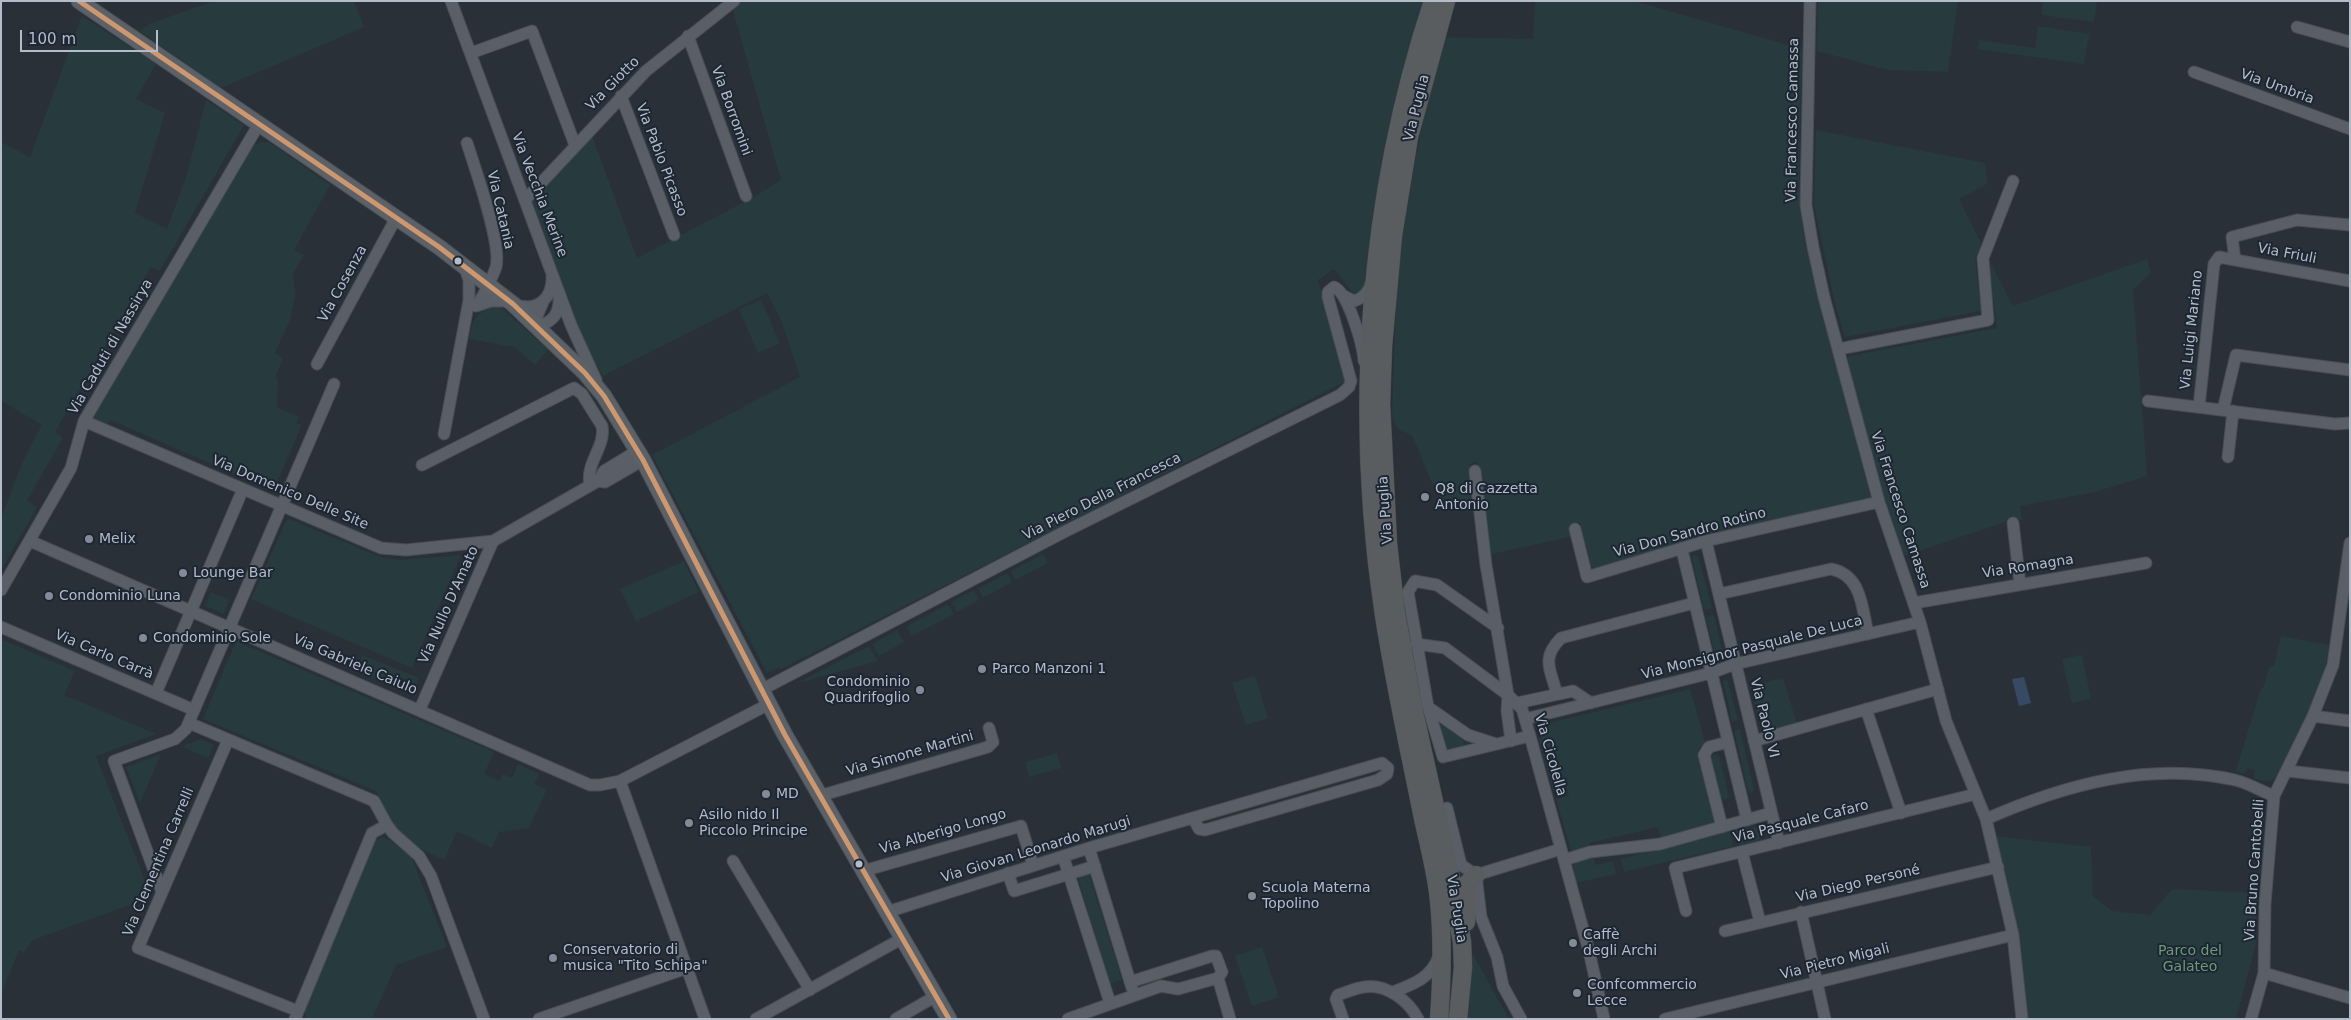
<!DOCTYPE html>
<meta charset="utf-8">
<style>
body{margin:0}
#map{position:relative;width:2351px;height:1020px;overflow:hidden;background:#2a3038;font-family:"DejaVu Sans",sans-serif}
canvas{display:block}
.frame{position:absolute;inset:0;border:2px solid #b4bcc9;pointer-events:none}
.scale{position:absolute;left:20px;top:30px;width:138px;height:22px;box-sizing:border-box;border:2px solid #b4bcc9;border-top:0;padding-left:6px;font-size:15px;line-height:18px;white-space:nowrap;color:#b4bcc9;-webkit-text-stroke:4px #1d2633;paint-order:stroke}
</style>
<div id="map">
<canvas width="2351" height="1020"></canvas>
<div class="frame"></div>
<div class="scale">100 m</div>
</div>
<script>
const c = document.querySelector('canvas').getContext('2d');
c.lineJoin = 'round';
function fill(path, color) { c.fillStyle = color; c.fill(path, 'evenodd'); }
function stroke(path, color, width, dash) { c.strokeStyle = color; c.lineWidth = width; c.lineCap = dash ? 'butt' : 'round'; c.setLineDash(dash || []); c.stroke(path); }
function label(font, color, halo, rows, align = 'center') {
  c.font = font + ' "DejaVu Sans",sans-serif'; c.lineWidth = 4; c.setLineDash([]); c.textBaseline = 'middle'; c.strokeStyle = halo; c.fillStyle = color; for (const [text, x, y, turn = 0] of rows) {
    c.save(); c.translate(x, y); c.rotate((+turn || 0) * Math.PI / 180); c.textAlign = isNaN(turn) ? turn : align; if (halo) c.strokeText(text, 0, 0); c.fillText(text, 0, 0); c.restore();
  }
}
const green = new Path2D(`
 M 214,1 L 354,1 L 364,27 L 221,88 L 140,31 L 149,24 Z
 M 740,1 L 1424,1 C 1392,93 1379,189 1365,284 L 1359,292 L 1353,293 L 1334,269 L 1318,280 L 1346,381 L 781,669 L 779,667 L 767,673 L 652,455 L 800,377 L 781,320 L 767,293 L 603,376 L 576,327 L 531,202 L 592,136 L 637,258 L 752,198 L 781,180 L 732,7 Z
 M 1535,1 L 1634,1 L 1802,49 C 1801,115 1794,183 1806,248 L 1871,499 L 1737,528 L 1596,570 L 1591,565 L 1580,522 L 1571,524 L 1574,536 L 1491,554 L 1477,462 L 1469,464 L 1475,505 C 1467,508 1457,513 1449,508 C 1435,499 1421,453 1412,436 L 1397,428 L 1392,417 L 1396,304 L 1394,297 C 1403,209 1421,123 1444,37 L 1533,39 Z
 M 1818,1 L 1958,1 L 1948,72 L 1888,70 L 1817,51 Z
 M 2043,1 L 2097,1 L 2094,22 L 2041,15 Z
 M 82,16 L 156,64 L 136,99 L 165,113 L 135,213 L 167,229 L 187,174 L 206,100 L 244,125 L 160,271 L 151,267 L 55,432 L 63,438 L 27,500 L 37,507 L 1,570 L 1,518 L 23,461 L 42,425 L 1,401 L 1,142 L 30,157 Z
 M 2038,26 L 2089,34 L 2084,64 L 1977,49 L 1979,40 L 2035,48 Z
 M 1816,130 L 1985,163 L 1987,184 L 1959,199 L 1981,243 L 1975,260 L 1981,311 L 1845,337 L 1836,308 L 1814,204 Z
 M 262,142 L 269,142 L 330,185 L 294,250 L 304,255 L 293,273 L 295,297 L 290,320 L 275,353 L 283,358 L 276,376 C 280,386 276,396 278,408 L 299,417 L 296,423 L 302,425 L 273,491 L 111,420 L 108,424 L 93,418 L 246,154 L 254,145 Z
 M 2147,259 L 2151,273 L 2133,290 L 2147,476 L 2095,492 L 2020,506 L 2022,520 L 2005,522 L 1904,556 L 1871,459 L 1847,358 L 1849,356 L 1997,328 L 1989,266 L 1991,263 L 2013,306 Z
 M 761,300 L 780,343 L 758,353 L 739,309 Z
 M 499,306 L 548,350 L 535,365 L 514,347 L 469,339 C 473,317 477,311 499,306 Z
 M 289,519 L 383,558 L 400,560 L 461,555 L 412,668 L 251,599 L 286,521 Z
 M 1043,554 L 1048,563 L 1015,580 L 1011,571 Z
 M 1693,555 L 1698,556 L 1712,608 L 1704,610 L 1692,558 Z
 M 684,561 L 699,592 L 636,621 L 620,589 Z
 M 1007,573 L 1012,582 L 983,598 L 978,589 Z
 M 974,590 L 979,600 L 957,612 L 951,602 Z
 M 211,592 L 229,600 L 224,614 L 205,606 Z
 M 948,604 L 954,614 L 912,636 L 907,626 Z
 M 1714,615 L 1723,654 L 1718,658 L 1715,654 L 1706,617 Z
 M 897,630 L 904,642 L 879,656 L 872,644 Z
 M 2281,636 L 2329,645 L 2324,677 L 2279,775 C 2271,783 2264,782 2254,778 L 2255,770 L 2248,768 L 2244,774 L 2236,771 L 2260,691 L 2264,686 L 2269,667 L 2274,666 Z
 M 1,639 L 75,671 L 64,695 L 156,734 L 96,756 L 149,891 L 146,899 L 33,940 L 24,952 L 19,950 L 1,994 Z
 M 236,641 L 494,752 L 484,774 L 499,781 L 503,774 L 512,778 L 518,764 L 539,774 L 534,784 L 547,789 L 529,828 L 499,832 L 492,848 L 457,831 L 444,860 L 418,847 L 395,828 L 376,791 L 203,719 Z
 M 869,646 L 878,661 L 795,684 Z
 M 362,655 L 419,678 L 412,694 L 389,682 L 388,684 L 357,671 Z
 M 2082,655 L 2091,699 L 2072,703 L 2062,659 Z
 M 1255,676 L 1268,718 L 1246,725 L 1232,683 Z
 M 1783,678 L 1797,724 L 1763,734 L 1750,686 Z
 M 1723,680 L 1728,681 L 1738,720 L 1732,722 Z
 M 1690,689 L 1705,742 L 1698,750 L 1698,757 L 1716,824 L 1661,839 L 1658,827 L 1589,843 L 1590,848 L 1574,852 L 1571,850 L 1556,799 L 1569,796 L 1567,789 L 1554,792 L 1540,744 C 1540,734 1544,727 1553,722 Z
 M 1439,721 L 1462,737 L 1465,747 L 1447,751 Z
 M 1740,729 L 1754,789 L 1752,793 L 1748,791 L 1734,731 Z
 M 201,739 L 214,745 L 208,758 L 185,748 L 185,745 Z
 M 1057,753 L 1061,768 L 1029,777 L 1025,762 Z
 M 161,754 L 140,803 L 126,767 Z
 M 1713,754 L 1719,756 L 1729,796 L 1726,800 L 1720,797 L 1711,758 Z
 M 1756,827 L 1762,831 L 1761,838 L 1757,841 L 1739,845 L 1735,831 Z
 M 1729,830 L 1733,846 L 1624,872 L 1621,859 Z
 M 1993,836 L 2091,847 L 2093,896 L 2112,911 L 2150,915 L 2172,889 L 2257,893 L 2256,944 L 2236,1019 L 2026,1019 Z
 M 382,837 L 391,841 L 411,856 L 447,947 L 396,965 L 372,1019 L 306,1019 L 305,1007 L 345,915 L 367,854 L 377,840 Z
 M 1593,857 L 1596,865 L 1613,861 L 1616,874 L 1575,883 L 1571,868 C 1576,860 1584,859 1593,857 Z
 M 1089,874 L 1122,980 L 1110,984 L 1078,878 Z
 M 1262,947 L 1279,997 L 1252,1006 L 1235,956 Z
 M 1470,949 L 1509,1019 L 1464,1019 Z`);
const water = new Path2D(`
 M 2024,677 L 2031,703 L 2019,706 L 2012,679 Z`);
const minor = new Path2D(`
 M 451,1 L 571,325 L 596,380
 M 1810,1 L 1806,205 L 1813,247 L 1824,297 L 1879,502 L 1920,622 L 1946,721 L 1986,819 L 2013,935 L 2022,1019
 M 2297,27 L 2350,42
 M 688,36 L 746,196
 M 471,53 L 532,31 L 575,145
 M 2194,72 L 2350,129
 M 621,96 L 674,235
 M 467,143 C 475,168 502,244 496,267 C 493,276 483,297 477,305
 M 525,200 L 646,71 L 734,1
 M 2235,260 L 2232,237 L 2297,220 L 2350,225
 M 1344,296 L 1354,301 C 1363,298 1369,293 1371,283
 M 543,302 L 537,316 L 538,327 C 553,321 560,314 559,296
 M 514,304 C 536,313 553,299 552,276
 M 476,306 L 491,301 L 509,301
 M 1839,349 L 1988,320 L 1983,258 L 2013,181
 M 317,364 L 396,218
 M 2148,401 L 2335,424 L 2350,423
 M 2199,407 L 2214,264 L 2219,257 L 2350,281
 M 2223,410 L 2236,355 L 2350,370
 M 84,421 L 381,548 L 406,550 L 493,541
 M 444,434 L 469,300 L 469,280 L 464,266
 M 2228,457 L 2233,411
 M 422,465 L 574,388 L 582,394 L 602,426 C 606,447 585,463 590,485
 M 1475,471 L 1486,565 L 1508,695 L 1522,709 L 1530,736 L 1589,951 L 1604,1019
 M 598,481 L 605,482 L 643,460
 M 2013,523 L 2020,584
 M 1575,529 L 1587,577 L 1706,541 L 1879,502
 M 30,541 L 590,785 L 600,785 L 620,781 L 769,704
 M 1706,541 L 1779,843
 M 1682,550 L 1747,820
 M 1,590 L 71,468 L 84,421 L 259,124
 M 1719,594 L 1831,569 C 1862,575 1862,608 1868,634
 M 1914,603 L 2146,563
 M 1,627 L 194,710
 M 1498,628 L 1437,585 L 1415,581 L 1408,592 L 1428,707 L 1443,757 L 1530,736
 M 1416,644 L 1445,648 L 1508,695 L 1507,711 L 1511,741
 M 761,690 L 1066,531 L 1340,395 L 1349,387 L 1351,381 L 1328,297 L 1328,292 L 1334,287 C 1348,292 1363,345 1364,361
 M 156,693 L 243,489
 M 1557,694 C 1550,669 1541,658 1561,638 L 1694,603
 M 1517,703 L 1573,691 L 1591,703
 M 1428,707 L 1468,735 L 1496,744
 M 420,709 L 493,541 L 598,481 L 604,471 L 637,451
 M 1866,709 L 1901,813
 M 2313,716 L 2350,721
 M 1525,719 L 1711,673 L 1735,664 L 1920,622
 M 189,723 L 374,801 L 387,825 L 372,833 L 295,1019
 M 228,740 L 138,948 L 298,1011
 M 1754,741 L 1938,689
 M 2288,771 L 2350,778
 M 620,781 L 705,1019
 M 819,796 L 988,747 L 993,742 L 989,728
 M 1447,808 L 1461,865 L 1476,875
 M 1986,819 C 2064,785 2149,761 2235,780 C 2248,783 2261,791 2274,796
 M 387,825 L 393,833 L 419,856 L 431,876 L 484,1019
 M 1722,827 L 1704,755 L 1709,747 L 1728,742
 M 1089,848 L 1132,988
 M 1742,852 L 1760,922
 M 1063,856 L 1110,1003
 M 1564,860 L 1590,852 L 1660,844 L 1771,813
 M 733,861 L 810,990
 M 863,871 L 1021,826 L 1033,865
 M 1008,873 L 1014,891 L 1095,866
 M 1476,875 L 1481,917 L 1497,957 L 1503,986 L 1521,1019
 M 1476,875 L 1561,849
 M 162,892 L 114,761 L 175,739 L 186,729 L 334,384
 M 1686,911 L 1675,868 L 1976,794
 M 887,912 L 1089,848 L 1382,763 L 1388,768 L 1387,774 L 1378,780 L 1205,830 L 1199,829 L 1193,818
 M 1801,912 L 1825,1019
 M 1725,931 L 1998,867
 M 2264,973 L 2350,998
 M 1218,978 L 1230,1019
 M 1393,992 C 1414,984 1431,978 1439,956
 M 539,1019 L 687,968
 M 756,1019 L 903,938
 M 896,1019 L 936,996
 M 1068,1019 L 1161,986 L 1178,989 L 1218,978 L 1222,972 L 1216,956 L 1212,956 L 1130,982
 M 1343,1019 L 1336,999 L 1338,995 C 1347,992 1356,988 1364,987 C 1386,983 1409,1001 1418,1019
 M 1665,1019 L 2013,935
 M 2251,1019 L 2264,973 L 2265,904 L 2274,796 L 2313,716 L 2333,665 L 2350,543`);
const major = new Path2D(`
 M 79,1 L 439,247 L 513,304 L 585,373 L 604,396 L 643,460 L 785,735 L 949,1019`);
const highway = new Path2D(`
 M 1433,1 C 1368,198 1353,411 1384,615 C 1394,680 1408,744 1421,808 C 1427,839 1436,869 1439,900 C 1443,939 1442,979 1439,1019
 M 1446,1 L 1409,137 L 1393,235 L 1383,346 L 1381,404 L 1388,544 L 1396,613 L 1414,712 L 1451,878 L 1462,942 L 1463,967 L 1458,1019
 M 1466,922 L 1467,884 L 1476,875`);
const bus1 = new Path2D(`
 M 79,1 L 439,247 L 513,304 L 585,373 L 604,396 L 643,460 L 785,735 L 949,1019`);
const markers = [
 [458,261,4.5,"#b4bcc9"],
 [1425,497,5,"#848b96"],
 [89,539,5,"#848b96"],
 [183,573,5,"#848b96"],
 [49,596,5,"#848b96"],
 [143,638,5,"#848b96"],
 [982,669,5,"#848b96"],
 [920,690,5,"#848b96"],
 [766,794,5,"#848b96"],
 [689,823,5,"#848b96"],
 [859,864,4.5,"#b4bcc9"],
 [1252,896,5,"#848b96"],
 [1573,943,5,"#848b96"],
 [553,958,5,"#848b96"],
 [1577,993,5,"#848b96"]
];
const streetNames = [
 ["Via Giotto",613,84,-45],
 ["Via Umbria",2277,87,20],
 ["Via Puglia",1417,108,-76],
 ["Via Borromini",731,111,70],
 ["Via Francesco Camassa",1793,120,-89],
 ["Via Pablo Picasso",661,160,69],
 ["Via Vecchia Merine",539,195,69],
 ["Via Catania",500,210,77],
 ["Via Friuli",2287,254,11],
 ["Via Cosenza",343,284,-61],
 ["Via Luigi Mariano",2192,330,-84],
 ["Via Caduti di Nassirya",111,347,-60],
 ["Via Domenico Delle Site",290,493,23],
 ["Via Piero Della Francesca",1102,497,-27],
 ["Via Puglia",1386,510,-94],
 ["Via Francesco Camassa",1900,510,72],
 ["Via Don Sandro Rotino",1690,533,-15],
 ["Via Romagna",2028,567,-9],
 ["Via Nullo D'Amato",449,605,-66],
 ["Via Monsignor Pasquale De Luca",1752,648,-14],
 ["Via Carlo Carrà",104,655,23],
 ["Via Gabriele Caiulo",355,665,23],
 ["Via Paolo VI",1764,718,76],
 ["Via Simone Martini",910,754,-16],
 ["Via Cicolella",1550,755,74],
 ["Via Pasquale Cafaro",1801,822,-14],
 ["Via Alberigo Longo",943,832,-16],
 ["Via Giovan Leonardo Marugi",1036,850,-17],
 ["Via Clementina Carrelli",159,862,-67],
 ["Via Bruno Cantobelli",2255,870,-86],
 ["Via Diego Personé",1858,884,-13],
 ["Via Puglia",1456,909,81],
 ["Via Pietro Migali",1835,962,-14]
];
const poiNames = [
 ["Q8 di Cazzetta",1435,489],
 ["Antonio",1435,505],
 ["Melix",99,539],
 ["Lounge Bar",193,573],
 ["Condominio Luna",59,596],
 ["Condominio Sole",153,638],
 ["Parco Manzoni 1",992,669],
 ["Condominio",910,682,"right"],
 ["Quadrifoglio",910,698,"right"],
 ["MD",776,794],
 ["Asilo nido Il",699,815],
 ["Piccolo Principe",699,831],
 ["Scuola Materna",1262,888],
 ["Topolino",1262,904],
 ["Caffè",1583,935],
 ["degli Archi",1583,951],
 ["Conservatorio di",563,950],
 ["musica \"Tito Schipa\"",563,966],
 ["Confcommercio",1587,985],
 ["Lecce",1587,1001]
];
const parkNames = [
 ["Parco del",2190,951],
 ["Galateo",2190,967]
];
fill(green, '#273a3e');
fill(water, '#384963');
stroke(minor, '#484c53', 13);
stroke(major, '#484c55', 17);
stroke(highway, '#474c53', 19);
stroke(minor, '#5a5e66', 11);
stroke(major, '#5c6168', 15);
stroke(highway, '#5a5d60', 18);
stroke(bus1, '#cd976f', 5);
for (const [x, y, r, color] of markers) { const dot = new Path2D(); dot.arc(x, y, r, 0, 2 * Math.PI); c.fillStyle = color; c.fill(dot); stroke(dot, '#1d2633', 2); }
label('14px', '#b4bcc9', '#1d2633', streetNames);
label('14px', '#b4bcc9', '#1d2633', poiNames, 'left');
label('14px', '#6b9a76', '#1d2633', parkNames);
</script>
